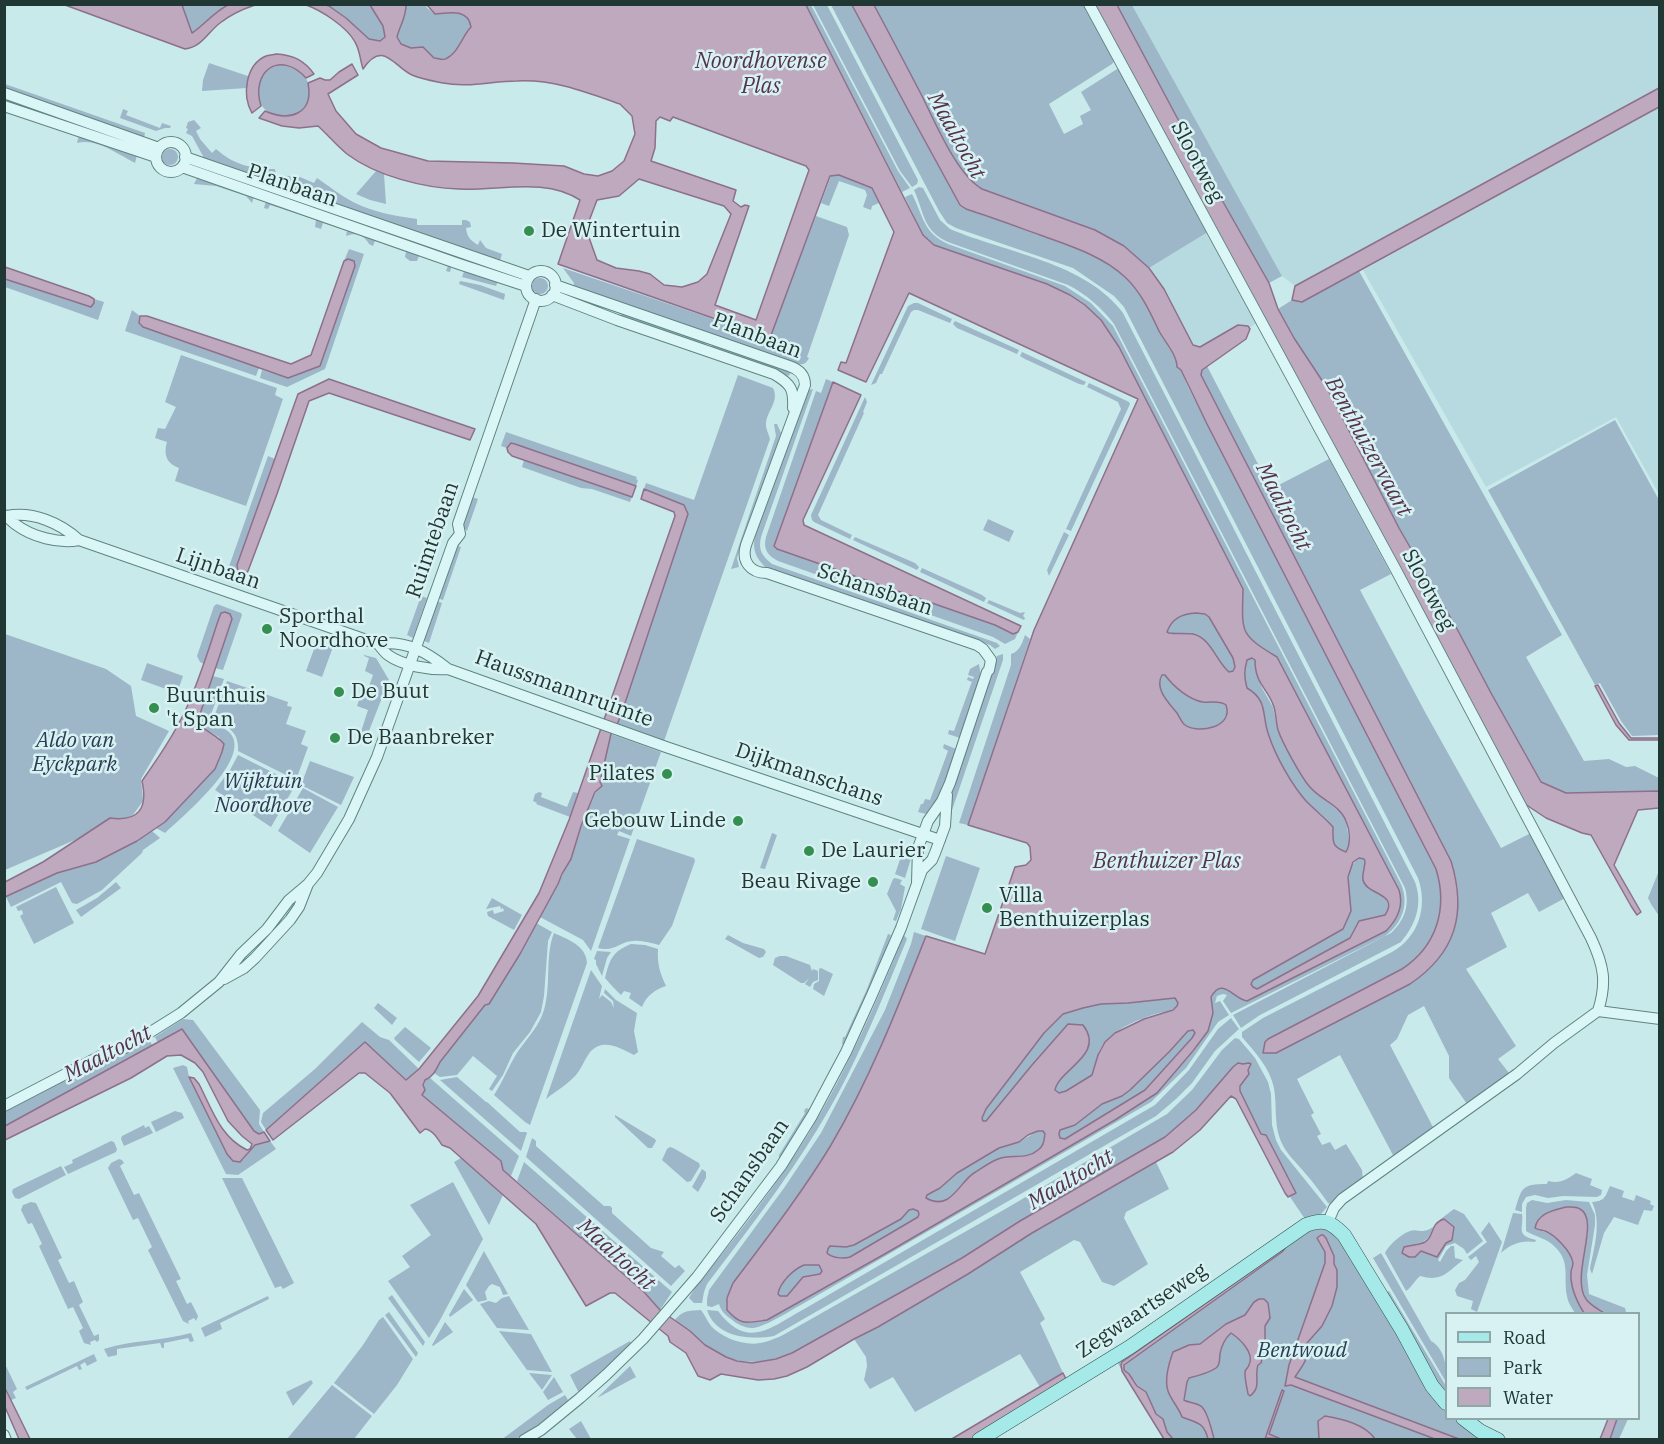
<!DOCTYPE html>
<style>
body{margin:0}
#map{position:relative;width:1664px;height:1444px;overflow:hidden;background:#c9eaeb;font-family:"IBM Plex Serif",serif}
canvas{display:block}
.frame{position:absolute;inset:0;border:6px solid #213733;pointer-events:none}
.legend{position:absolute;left:1445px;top:1312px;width:195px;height:108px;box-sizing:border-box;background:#d8f2f3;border:2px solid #8fa7a6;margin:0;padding:8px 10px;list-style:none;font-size:18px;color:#213733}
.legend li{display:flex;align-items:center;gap:12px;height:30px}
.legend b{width:30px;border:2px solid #8fa7a6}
</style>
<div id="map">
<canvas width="1664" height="1444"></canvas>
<div class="frame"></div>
<ul class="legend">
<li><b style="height:8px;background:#a5eae9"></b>Road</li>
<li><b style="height:16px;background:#9db6c8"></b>Park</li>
<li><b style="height:16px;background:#bfa9bf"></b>Water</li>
</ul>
</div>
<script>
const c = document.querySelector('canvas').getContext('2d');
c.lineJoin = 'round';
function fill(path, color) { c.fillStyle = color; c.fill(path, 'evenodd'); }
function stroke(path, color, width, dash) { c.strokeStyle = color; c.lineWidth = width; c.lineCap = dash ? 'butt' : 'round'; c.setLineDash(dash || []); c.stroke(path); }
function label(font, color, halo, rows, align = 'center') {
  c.font = font + ' "IBM Plex Serif",serif'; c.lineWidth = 5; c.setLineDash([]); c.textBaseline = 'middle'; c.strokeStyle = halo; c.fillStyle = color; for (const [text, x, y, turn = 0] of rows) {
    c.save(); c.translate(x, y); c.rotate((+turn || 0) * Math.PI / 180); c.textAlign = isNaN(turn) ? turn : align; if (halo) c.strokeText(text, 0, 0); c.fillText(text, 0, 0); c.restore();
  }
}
const farmland = new Path2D(`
 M 1132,5 L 1659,5 L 1659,88 L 1295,286 L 1282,276 Z
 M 1659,107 L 1659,494 L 1616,417 L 1486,487 L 1363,270 Z
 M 1208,232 L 1257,323 L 1249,328 L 1238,325 L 1200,347 L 1193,345 L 1164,289 L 1149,268 Z`);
const green = new Path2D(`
 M 182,5 L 230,5 C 216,11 205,25 192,33 Z
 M 326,5 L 370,5 L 383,26 L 385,37 L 380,41 L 369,39 L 346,18 Z
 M 406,5 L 426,5 L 427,8 L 435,14 C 449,12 468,8 471,27 C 461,37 453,65 434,58 C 428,56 422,50 418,47 L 411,48 L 401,45 L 397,37 C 400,25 406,18 406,5 Z
 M 806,5 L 811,5 L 898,171 L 910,188 L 902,192 Z
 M 813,5 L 827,5 L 918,180 L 917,184 L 912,187 L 900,171 Z
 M 831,5 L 852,5 L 907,108 L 960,205 L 966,209 L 1081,250 L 1096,257 L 1126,277 L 1145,302 L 1164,340 L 1177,361 L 1188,387 L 1207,424 L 1436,869 C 1448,907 1439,938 1409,964 L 1270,1052 L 1276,1053 L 1410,984 C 1435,967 1445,956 1454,926 C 1461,901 1459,885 1451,861 L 1201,375 L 1202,370 L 1207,366 L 1271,489 L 1329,459 L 1391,574 L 1360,590 L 1425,712 L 1501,848 L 1531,833 L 1567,897 L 1539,912 L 1528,893 L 1491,913 L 1507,947 L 1466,969 L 1516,1046 L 1498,1059 L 1509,1073 L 1467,1104 L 1449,1078 L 1449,1056 L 1424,1006 L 1408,1015 L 1397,1039 L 1390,1045 L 1434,1129 L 1394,1157 L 1340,1055 L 1297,1079 L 1314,1113 L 1311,1115 L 1321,1134 L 1317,1136 L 1322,1145 L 1330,1142 L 1335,1150 L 1346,1144 L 1362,1170 L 1363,1180 L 1331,1204 L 1328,1203 C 1321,1193 1313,1182 1305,1173 C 1296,1162 1285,1153 1280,1139 C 1274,1123 1277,1105 1274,1088 C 1270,1068 1255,1052 1242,1037 L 1242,1032 L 1263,1018 L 1392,952 C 1419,937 1428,906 1418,878 L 1124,307 L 1114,296 L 1073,268 L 956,228 L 947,223 L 939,211 Z
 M 874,5 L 1085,5 L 1115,60 L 1112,64 L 1049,104 L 1064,134 L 1083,124 L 1080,116 L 1091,110 L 1081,92 L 1117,69 L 1121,70 L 1208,232 L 1149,268 L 1124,246 L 1095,230 L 982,189 C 957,175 935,122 922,96 C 906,65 890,35 874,5 Z
 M 1117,5 L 1132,5 L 1282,276 L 1269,283 L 1205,170 Z
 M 209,63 L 248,76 L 247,88 L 202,91 L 203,80 Z
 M 284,64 C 290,66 296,68 301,72 C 311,81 313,100 303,110 C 288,123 262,116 258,97 C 255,80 268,66 284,64 Z
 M 5,84 L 145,133 L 144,138 L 5,89 Z
 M 123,109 L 128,111 L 126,115 L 160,128 L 162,123 L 171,126 L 170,128 L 165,128 L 156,131 L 120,118 Z
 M 194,120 L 201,128 L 196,131 L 200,139 L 212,153 L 216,149 C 234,165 252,169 275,169 L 276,175 L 300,177 L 314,183 L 317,178 C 329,186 340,195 353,202 C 373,212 395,216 417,219 L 417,225 L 462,225 L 462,220 L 466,220 L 470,222 L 471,227 L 466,228 C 467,237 470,240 478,245 L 480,240 L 486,248 L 502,254 L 500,261 L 217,162 L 203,159 L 203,156 L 192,136 L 186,133 L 188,129 L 186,128 L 188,122 Z
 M 79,135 L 137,155 L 135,163 C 117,154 97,138 77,143 Z
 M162 157a8 8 0 1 1 16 0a8 8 0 1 1-16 0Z
 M 376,171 L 384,174 L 386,204 L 370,200 L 356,194 Z
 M 839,175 L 872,188 L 879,203 L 872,206 L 871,210 L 863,207 L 867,195 L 865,190 L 839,181 L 829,206 L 821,203 L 831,176 Z
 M 198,176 L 254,196 L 252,203 L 246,196 L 216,186 L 194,184 Z
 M 919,187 L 923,188 L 940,220 L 950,229 C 1006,253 1085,262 1123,313 L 1415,882 C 1423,904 1416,924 1401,942 L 1260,1015 L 1241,1028 L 1233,1015 L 1391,933 C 1404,921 1410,906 1405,888 L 1114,324 C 1102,308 1086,294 1068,285 L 948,242 C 923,231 924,212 914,190 Z
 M 912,194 C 923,215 923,233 948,244 L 1065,286 L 1091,303 L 1113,326 L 1400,882 C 1410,902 1403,923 1385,936 L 1231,1013 L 1223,1001 L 1227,995 L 1223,994 L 1217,996 L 1215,1003 L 1220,1001 L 1229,1015 L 1218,1022 L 1186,1068 L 1151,1102 L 806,1302 C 793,1309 771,1323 758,1327 C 748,1330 738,1325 731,1319 C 725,1315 721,1311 719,1304 L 712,1307 L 707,1306 L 707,1299 L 709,1290 L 784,1188 L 821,1133 L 885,1010 L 911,944 L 914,932 L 926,936 C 898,1007 870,1079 831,1145 C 802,1193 767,1238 733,1283 L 747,1323 L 767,1320 L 883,1255 L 1115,1120 L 1157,1093 L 1194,1051 L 1208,1031 L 1213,1013 L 1210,1001 L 1213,992 L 1223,988 L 1231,991 L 1238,998 L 1253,998 L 1386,931 L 1400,909 L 1258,645 C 1238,629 1242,612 1243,589 L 1119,348 L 1101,320 L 1085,305 L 1070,295 L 1047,284 L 934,245 L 923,235 L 905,197 Z
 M 266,201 L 452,264 L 450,272 L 446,271 L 448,266 L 419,256 L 417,261 L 410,261 L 405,257 L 406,252 L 375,241 L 373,246 L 369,244 C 364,235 356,232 346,236 L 347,231 L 323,223 L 321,229 L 315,227 L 316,220 L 270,205 L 268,209 L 264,208 Z
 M 816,216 L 847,227 L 849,235 L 807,357 L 809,358 C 806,364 803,365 797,364 L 573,288 L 574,283 L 563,268 L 769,338 Z
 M 349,249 L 364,254 L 325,369 L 287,387 L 260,378 L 262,370 L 288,378 L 320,366 L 348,259 L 344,261 Z
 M 465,269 L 498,281 L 496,286 L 462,277 Z
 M 1359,271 L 1562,635 L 1526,657 L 1584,761 L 1609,759 L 1626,767 L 1635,766 L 1659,778 L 1659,791 L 1566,793 L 1541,782 L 1491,693 L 1456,627 L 1399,528 L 1327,388 L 1294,338 L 1278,309 L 1292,300 L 1302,302 Z
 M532 286a8 8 0 1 1 16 0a8 8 0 1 1-16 0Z
 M 5,279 L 77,303 L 93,303 L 94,299 L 104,302 L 98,320 L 5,287 Z
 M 460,281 L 480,285 L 505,294 L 504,300 L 459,284 Z
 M 914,303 L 918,303 L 952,319 L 950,323 L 918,310 L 914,310 L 911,312 L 882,374 L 880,374 L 876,383 L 871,385 L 908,306 Z
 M 132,310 L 140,316 L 139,324 L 143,327 L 259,368 L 256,376 L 125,331 Z
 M 622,313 L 706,342 L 705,346 L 621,317 Z
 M 955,321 L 1019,350 L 1017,354 L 957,328 L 953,324 Z
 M 713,344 L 791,370 L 791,373 L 788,376 L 712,348 Z
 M 1022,352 L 1086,382 L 1084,385 L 1079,384 L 1025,359 L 1020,356 Z
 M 181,355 L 277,388 L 275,395 L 283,399 L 246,506 L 175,481 L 179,468 C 167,464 163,455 167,442 L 155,438 L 158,428 L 165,429 L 176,407 L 165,402 Z
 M 738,375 L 773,388 C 780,402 766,411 766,425 C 766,429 769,435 770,439 L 664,741 L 617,725 L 688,514 L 684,505 L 644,489 L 646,483 L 694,500 Z
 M 826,379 L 833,382 L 774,547 L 777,549 L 995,625 L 1012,634 L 1018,632 L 1015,639 L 1005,644 L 993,637 L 778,561 C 767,555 763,549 766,537 L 816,391 L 821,393 Z
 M 1089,383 L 1129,402 L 1130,404 L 1071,531 L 1066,529 L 1121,409 L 1118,402 L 1087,387 Z
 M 813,389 L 761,537 C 758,550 762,556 772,564 L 997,643 L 1000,646 L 995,649 L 990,645 L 766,568 C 756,558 752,550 755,536 L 805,391 Z
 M 865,397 L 867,402 L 863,412 L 864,413 L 818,515 L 821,520 L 852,535 L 850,539 L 814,522 L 812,520 L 811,515 Z
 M 1615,420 L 1659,500 L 1659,735 L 1632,736 L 1621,721 L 1600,683 L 1595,685 L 1488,490 Z
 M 774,424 L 777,424 L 781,433 L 737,558 L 739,567 L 731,569 L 776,436 Z
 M 506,432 L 637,477 L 636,479 L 638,480 L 636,486 L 515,444 L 511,443 L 507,448 L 501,446 Z
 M 268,456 L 275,459 L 237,565 L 245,574 L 248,571 L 244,583 L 226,575 Z
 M 524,460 L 632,497 L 630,502 L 592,489 L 581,488 L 522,467 Z
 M 472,497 L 478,499 L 467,531 L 462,526 Z
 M 988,519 L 1014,531 L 1009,542 L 983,530 Z
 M 1064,532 L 1069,535 L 1049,576 L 1047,570 Z
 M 855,537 L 915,563 L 919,567 L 917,570 L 853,540 Z
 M 455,545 L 461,547 L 443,600 L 437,598 Z
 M 922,568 L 982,595 L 986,598 L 984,602 L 920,572 Z
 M 421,596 L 427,598 L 413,638 L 407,635 Z
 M 989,600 L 1020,613 L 1025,612 L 1023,616 L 1025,618 L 1024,620 L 987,603 Z
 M 436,601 L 442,603 L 429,643 L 422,640 Z
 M 217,604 L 241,613 L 242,615 L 223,670 L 215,668 L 232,619 L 230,614 L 225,612 L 221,613 L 204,664 L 200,662 L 197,656 L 214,606 Z
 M 1196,613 L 1205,614 L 1209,617 L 1233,658 L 1235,667 L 1233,671 L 1229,672 C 1215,660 1211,641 1193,635 C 1186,632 1176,634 1168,633 L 1167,632 C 1173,618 1182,614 1196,613 Z
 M 5,634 L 106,669 L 131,686 L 136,716 L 169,731 L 141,779 L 143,801 L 133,815 L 5,870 Z
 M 1025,635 L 1030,639 L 968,825 L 959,823 L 1011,665 L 1011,654 C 1020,651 1022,643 1025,635 Z
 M 317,641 L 333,647 L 322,677 L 306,671 Z
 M 1003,654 L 1003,660 L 949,819 L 948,802 L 997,656 Z
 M 364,655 L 376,658 L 389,680 L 365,741 L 359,738 L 368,710 L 357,706 L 362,691 L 367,692 L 373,675 L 365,671 L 369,658 L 364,656 Z
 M 1252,658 L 1255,660 L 1255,669 L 1262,688 L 1273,707 L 1278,731 L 1310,788 L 1341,813 L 1346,820 L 1349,841 L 1346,852 C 1324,843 1337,832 1326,819 C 1321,813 1314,809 1308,803 C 1294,789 1274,755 1268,736 C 1262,715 1269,700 1247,688 C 1244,677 1244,671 1247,660 Z
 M 147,663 L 183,676 L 177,693 L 141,680 Z
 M 979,664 L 981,677 L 960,738 L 948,734 L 949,730 L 954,731 L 971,684 L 972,682 L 967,680 L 968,677 L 973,679 L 974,677 L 968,675 L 970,669 Z
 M 1163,675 L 1165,675 C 1172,686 1190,700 1204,702 C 1212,703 1219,700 1226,705 C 1233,728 1197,734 1185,725 C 1182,723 1179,716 1177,713 C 1169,703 1154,689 1163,675 Z
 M 213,676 L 224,679 L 210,717 L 210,720 C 216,724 225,728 230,733 C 253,758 182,817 165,833 L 156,828 L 165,822 L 215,769 L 222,752 L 219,737 L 203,728 L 199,724 L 199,717 Z
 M 227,681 L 288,702 L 287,706 L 292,707 L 286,724 L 306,731 L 301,744 L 308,747 L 296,780 L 238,751 C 239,731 228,728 214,717 Z
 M 611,734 L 661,752 L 631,836 L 619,831 L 617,835 L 630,839 L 591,951 L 583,940 L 540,917 L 571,859 L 581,826 L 596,792 L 602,786 L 600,782 Z
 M 944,744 L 956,749 L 940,797 L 931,806 L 926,814 L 918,812 L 921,804 L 923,804 L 925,799 L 930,800 L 948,751 L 943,748 Z
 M 238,755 L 296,784 L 271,827 L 215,790 L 230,770 Z
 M 310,761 L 354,777 L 341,805 L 301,785 Z
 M 303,788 L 338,807 L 310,853 L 278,831 Z
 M 539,792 L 542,793 L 541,797 L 567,807 L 573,792 L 578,793 L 570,817 L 536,804 L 537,803 L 533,801 L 535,794 Z
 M 152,831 L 160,838 L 143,850 L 142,853 L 102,890 L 77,904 L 72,903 L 61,882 L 11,907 L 6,897 L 57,873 L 96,862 L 137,841 Z
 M 772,833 L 777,835 L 765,869 L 760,868 Z
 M 637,839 L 694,858 L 695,861 L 672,926 L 659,945 C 651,943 641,940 633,941 C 618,942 616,952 598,948 Z
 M 904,848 L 913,852 L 905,878 L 895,874 Z
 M 946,856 L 980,868 L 955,941 L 921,929 Z
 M 1359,858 L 1364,859 L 1365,861 L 1364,870 L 1374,891 C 1385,896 1393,903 1385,915 C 1366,922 1359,917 1350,938 L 1257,989 L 1253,987 L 1251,984 L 1253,980 L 1348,887 C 1348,875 1350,864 1359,858 Z
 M 1658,873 L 1659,874 L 1659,916 L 1651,904 L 1648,898 Z
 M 895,878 L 902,880 L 900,884 L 905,887 L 901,909 L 896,921 L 893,920 L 896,911 L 887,894 L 893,879 Z
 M 116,882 L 121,888 L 81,917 L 76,910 L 97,898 Z
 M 56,887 L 74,923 L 34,944 L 20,916 L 23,914 L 22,910 L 18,911 L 16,907 Z
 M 492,898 L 522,915 L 514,930 L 488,916 L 487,912 L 493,910 L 494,914 L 504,911 L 503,908 L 501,909 L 500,906 L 486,909 Z
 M 536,923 L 552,932 L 548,941 L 544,996 L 541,1012 L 530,1032 L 513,1053 L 503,1075 L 492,1091 L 489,1089 L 497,1076 L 473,1056 L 457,1075 L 440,1077 L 434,1073 L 440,1062 L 485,1005 L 489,1004 L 520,954 Z
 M 554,933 C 567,939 586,945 587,963 L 530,1125 L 525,1122 L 494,1095 C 502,1083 507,1070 514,1058 C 524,1040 540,1028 545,1006 C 551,982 545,956 554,933 Z
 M 888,934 L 891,935 L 870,991 L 844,1045 L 842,1044 L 843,1037 L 845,1037 L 867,989 Z
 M 728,935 L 743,943 L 764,949 L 766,952 L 763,957 L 759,958 L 725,939 Z
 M 904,935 L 907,939 C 880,1004 854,1071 817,1130 C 784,1184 745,1234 707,1284 L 704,1292 L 702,1303 L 694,1303 L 689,1298 L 695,1288 C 735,1238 775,1188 809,1133 C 847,1070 877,1002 904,935 Z
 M 631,944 L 645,945 L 658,949 C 657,964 660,973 666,986 C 656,989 646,996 642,1007 L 629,998 L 631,993 L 624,991 L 621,995 L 612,986 L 605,978 C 610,959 612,952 631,944 Z
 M 597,951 L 611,952 L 607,958 L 602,976 L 596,964 L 596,960 L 594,959 Z
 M 780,956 L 786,956 L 810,965 L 812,971 L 813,969 L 818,971 L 818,980 L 813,982 L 810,987 L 805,984 L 809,978 L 804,983 L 801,983 L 773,965 L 775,958 Z
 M 821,968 L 833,974 L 824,996 L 813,989 L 814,984 L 819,981 L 819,969 Z
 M 591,970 L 602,986 L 599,999 L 602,995 L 611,1002 L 614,1008 L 613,1001 L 604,993 L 605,989 L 616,1000 L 637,1013 L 634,1031 L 638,1052 L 634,1055 C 620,1048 604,1038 591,1051 C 585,1058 582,1068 576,1075 C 567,1085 556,1091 546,1099 Z
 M 1175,998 L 1178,1002 C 1177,1006 1177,1007 1173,1009 C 1169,1011 1164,1012 1159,1013 C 1142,1018 1118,1027 1106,1041 C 1097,1050 1097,1064 1092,1075 L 1066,1091 L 1059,1093 L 1055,1090 L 1055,1087 L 1059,1080 L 986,1121 L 983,1121 L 982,1118 L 986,1109 L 1044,1032 L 1063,1014 L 1083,1008 L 1101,1004 L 1128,1003 Z
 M 378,1003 L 397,1018 L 392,1025 L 374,1008 Z
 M 1231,1018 L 1239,1029 L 1215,1051 L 1192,1083 L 1176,1099 L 1156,1116 L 774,1336 C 750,1340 716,1338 707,1310 L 718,1311 C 748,1351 771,1327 806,1308 L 1155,1105 L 1189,1070 L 1218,1029 Z
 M 183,1019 L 193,1020 L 260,1110 L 259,1124 L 264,1132 L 259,1135 L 254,1131 L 182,1029 L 158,1043 L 155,1037 Z
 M 362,1022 L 380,1037 L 389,1040 L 419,1069 L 407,1080 L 365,1042 L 266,1130 L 261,1122 L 263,1113 L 315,1069 Z
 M 405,1027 L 431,1048 L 419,1062 L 395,1040 L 394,1038 Z
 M 1193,1030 L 1196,1032 L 1192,1038 L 1145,1090 L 1065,1139 L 1060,1138 L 1059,1134 L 1060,1130 L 1075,1125 L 1102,1104 L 1122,1096 L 1130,1090 L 1169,1052 L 1188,1031 Z
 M 1235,1038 L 1239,1039 L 1255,1058 L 1268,1082 L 1271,1094 L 1272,1125 L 1276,1140 L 1281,1150 L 1327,1207 L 1321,1214 L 1305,1219 L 1290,1197 L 1296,1193 L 1266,1135 L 1261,1134 L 1241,1095 L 1240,1091 L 1243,1064 L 1240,1063 L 1233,1067 L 1196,1110 L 1165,1137 L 1020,1221 L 962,1258 L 792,1353 C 760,1366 732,1366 704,1344 C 694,1336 685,1328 674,1321 C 683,1310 688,1311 701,1310 C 705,1315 707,1321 711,1326 C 722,1338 744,1346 760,1343 C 768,1342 776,1338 783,1335 L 1007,1208 L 1167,1114 L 1192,1090 L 1222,1050 Z
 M 149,1039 L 153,1047 L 5,1126 L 5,1109 L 109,1058 L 131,1050 Z
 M 183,1065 L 187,1067 L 189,1077 L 227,1154 L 233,1161 L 243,1160 L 255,1145 L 270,1141 L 276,1149 L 238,1175 L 226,1174 L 173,1068 Z
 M 457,1077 L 486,1102 L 487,1102 L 520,1132 L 526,1132 L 527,1133 L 521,1151 L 440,1080 Z
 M 430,1078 L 519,1156 L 511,1176 L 503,1170 L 501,1161 L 422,1095 L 425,1080 Z
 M 807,1108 L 810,1110 L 779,1159 L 779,1155 L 805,1113 L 804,1112 L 805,1109 Z
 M 175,1111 L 182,1113 L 184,1118 L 156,1132 L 151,1122 Z
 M 615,1115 L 655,1139 L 656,1141 L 652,1148 L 648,1148 L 615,1117 Z
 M 144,1125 L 145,1128 L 149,1126 L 153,1133 L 124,1146 L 121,1139 L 122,1136 Z
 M 1038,1131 L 1043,1131 L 1045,1134 C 1044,1140 1044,1146 1039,1150 C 1027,1160 1011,1154 998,1159 C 990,1162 982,1168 974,1173 C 958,1182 951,1212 926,1198 L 927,1195 L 940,1188 L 957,1173 L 999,1148 L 1019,1142 Z
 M 532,1138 L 536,1141 L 536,1146 L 604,1206 L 610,1206 L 612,1208 L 612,1213 L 651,1248 L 664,1252 L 661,1256 L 675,1268 L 679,1265 L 685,1271 L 671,1286 L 526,1157 Z
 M 111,1141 L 114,1142 L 117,1149 L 116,1152 L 68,1174 L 64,1167 L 73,1163 L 72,1160 Z
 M 670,1147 C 677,1149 691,1159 699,1163 L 700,1166 L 691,1181 L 687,1182 L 662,1160 L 667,1149 Z
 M 461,1158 L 503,1195 L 489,1225 L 454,1162 Z
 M 119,1159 L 122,1160 L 124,1163 L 120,1166 L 134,1195 L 139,1193 L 181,1279 L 176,1281 L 187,1304 L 191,1302 L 198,1316 L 196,1321 L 194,1318 L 188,1321 L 189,1324 L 183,1321 L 148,1250 L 152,1247 L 138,1218 L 133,1220 L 108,1168 L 111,1163 Z
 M 524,1162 L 672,1292 L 660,1310 L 644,1292 L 583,1239 L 584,1237 L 582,1238 L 517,1181 Z
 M 1156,1162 L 1169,1189 L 1126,1212 L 1124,1218 L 1148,1264 L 1114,1286 L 1102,1282 L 1080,1242 L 1074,1240 L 1020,1272 L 1045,1319 L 1040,1323 L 1063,1373 L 1040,1387 L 1020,1354 L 915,1412 L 893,1377 L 870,1389 L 864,1380 L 867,1366 L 866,1357 L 854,1339 C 916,1308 973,1269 1032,1233 C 1073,1208 1115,1186 1156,1162 Z
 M 61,1166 L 66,1175 L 19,1199 L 15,1198 L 12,1192 L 13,1189 Z
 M 702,1169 L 706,1172 L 706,1178 L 698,1192 L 692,1187 Z
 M 1576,1173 L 1592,1179 L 1590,1185 L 1602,1190 L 1601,1195 L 1597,1197 L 1563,1196 L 1548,1198 L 1535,1195 L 1526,1197 L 1522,1204 L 1522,1212 L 1515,1210 C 1522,1188 1521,1184 1547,1184 L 1548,1181 C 1560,1184 1566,1180 1576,1173 Z
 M 222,1178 L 242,1178 L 294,1283 L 283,1289 L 281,1286 L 275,1288 Z
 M 453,1182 L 483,1239 L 439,1322 L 429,1338 L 388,1281 L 410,1267 L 402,1256 L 431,1235 L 410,1205 Z
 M 1610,1186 L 1624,1191 L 1622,1197 L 1634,1201 L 1636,1195 L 1651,1201 L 1650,1204 L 1654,1206 L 1652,1211 L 1644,1210 L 1638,1225 L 1614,1217 L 1604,1233 L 1592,1274 L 1590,1269 C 1594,1247 1602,1223 1592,1202 C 1605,1201 1605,1197 1610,1186 Z
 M 1532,1200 L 1547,1203 L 1566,1200 L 1589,1202 L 1595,1215 L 1595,1225 L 1587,1275 L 1589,1294 L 1625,1308 L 1626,1312 L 1629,1313 C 1622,1313 1612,1315 1605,1313 C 1602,1313 1597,1309 1594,1306 C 1567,1286 1590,1248 1588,1222 L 1542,1231 C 1554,1234 1572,1251 1573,1264 C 1573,1271 1571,1276 1572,1283 C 1574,1294 1578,1304 1584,1313 L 1575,1313 C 1572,1308 1568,1303 1567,1296 C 1563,1278 1571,1262 1555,1247 C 1547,1238 1535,1237 1526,1231 L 1526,1208 L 1527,1203 Z
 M 31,1202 L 36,1203 L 62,1258 L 58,1260 L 69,1283 L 74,1281 L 83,1302 L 79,1305 L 94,1336 L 99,1334 L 99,1340 L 97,1342 L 95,1340 L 90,1342 L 91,1345 L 84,1343 L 79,1331 L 83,1328 L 73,1307 L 68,1309 L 39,1246 L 42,1244 L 32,1223 L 28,1224 L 21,1210 L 23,1205 Z
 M 913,1209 L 918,1211 L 919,1214 L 918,1217 L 850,1257 C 843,1259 832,1258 827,1253 L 828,1249 L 830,1246 L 846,1247 L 854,1245 L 901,1219 L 909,1210 Z
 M 1454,1209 L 1464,1214 L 1483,1241 L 1467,1254 L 1464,1249 L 1455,1243 L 1446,1246 L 1438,1260 L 1440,1262 L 1446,1251 L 1451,1246 L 1454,1246 L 1455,1258 L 1463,1260 C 1446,1273 1442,1282 1420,1276 C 1414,1281 1412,1287 1406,1291 L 1385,1253 C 1388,1246 1401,1234 1410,1231 C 1419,1228 1421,1235 1433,1227 C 1428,1243 1423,1242 1408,1246 L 1416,1254 L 1421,1251 L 1437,1257 L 1446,1242 L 1444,1219 L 1438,1221 Z
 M 1513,1213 L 1522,1214 C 1524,1229 1515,1235 1536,1240 L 1535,1242 C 1521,1240 1511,1244 1501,1253 Z
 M 1489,1222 L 1502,1242 L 1477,1312 L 1471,1309 L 1473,1301 L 1457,1296 L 1455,1290 L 1459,1283 L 1465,1280 L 1479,1262 L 1476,1256 L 1471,1260 L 1468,1257 L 1487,1242 L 1481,1233 Z
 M 1322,1228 L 1336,1235 L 1360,1274 L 1362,1273 L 1446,1409 L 1446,1418 L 1457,1419 L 1489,1439 L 1170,1439 L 1135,1381 L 1124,1370 L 1124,1365 L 1282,1252 L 1285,1247 L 1125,1359 L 1121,1365 L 1121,1369 L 1117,1361 L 1279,1247 L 1313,1229 Z
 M 484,1251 L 508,1294 L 503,1295 L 500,1287 L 492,1284 L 489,1286 L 485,1292 L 487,1300 L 478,1302 L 466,1285 Z
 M 1381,1253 L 1431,1341 C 1445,1349 1447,1367 1446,1382 L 1373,1258 Z
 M 804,1265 L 819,1265 L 822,1271 L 820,1274 L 803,1277 L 787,1296 L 780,1296 L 778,1294 C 780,1282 794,1269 804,1265 Z
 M 464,1289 L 473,1300 L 450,1317 L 449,1315 Z
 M 1389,1291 L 1446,1386 L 1446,1389 L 1440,1389 L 1386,1293 Z
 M 392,1295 L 425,1342 L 423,1346 L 388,1298 Z
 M 268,1296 L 269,1299 L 220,1323 L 222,1329 L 205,1337 L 201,1328 Z
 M 509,1296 L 529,1330 L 497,1328 L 480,1304 L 489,1301 L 496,1303 L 502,1298 Z
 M 389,1312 L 418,1353 L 416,1357 L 385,1315 Z
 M 383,1317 L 413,1359 L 397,1385 L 374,1414 L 334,1383 L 363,1345 L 379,1320 Z
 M 445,1322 L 453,1332 L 433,1346 L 432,1345 Z
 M 499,1331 L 531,1334 L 552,1372 L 527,1370 Z
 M 191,1333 L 194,1341 L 190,1342 L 188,1338 L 164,1343 L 164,1348 L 162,1348 L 160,1343 L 117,1349 L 117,1355 L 108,1357 L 104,1349 C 132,1340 163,1341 191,1333 Z
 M 630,1341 L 631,1343 L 606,1370 L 579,1393 L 570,1375 Z
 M 94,1354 L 97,1361 L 87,1366 L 85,1362 L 80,1365 L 82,1369 L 79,1370 L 77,1366 L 27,1390 L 25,1387 Z
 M 5,1364 L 17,1389 L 13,1392 L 16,1398 L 11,1400 L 5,1386 Z
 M 630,1366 L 636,1377 L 597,1398 Z
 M 529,1373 L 552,1375 L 542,1390 Z
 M 554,1377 L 563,1392 L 548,1400 L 543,1392 Z
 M 311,1380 L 313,1383 L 293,1406 L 286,1392 Z
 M 332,1385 L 372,1416 L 354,1439 L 287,1439 Z
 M 565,1395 L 568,1400 L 528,1433 L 515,1439 L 501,1440 L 548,1405 Z
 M 1617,1419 L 1628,1419 L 1619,1439 L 1610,1440 Z
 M 581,1421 L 591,1439 L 577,1439 L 569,1429 Z`);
const water = new Path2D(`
 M 65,5 L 182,5 L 192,33 C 203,26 219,7 231,4 C 238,3 247,4 255,5 C 243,9 230,15 220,23 C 208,32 202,47 185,49 Z
 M 306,5 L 326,5 L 329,6 L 346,18 L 369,39 L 380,41 L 385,37 L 383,26 L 370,5 L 406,5 C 406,18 400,25 397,37 L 401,44 L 411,48 L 423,47 L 434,58 C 438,58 441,60 445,59 C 458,54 462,36 471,27 C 468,8 449,13 435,14 L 427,5 L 806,5 L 923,235 L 934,245 L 1047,284 L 1070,295 L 1085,305 L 1101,320 L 1119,347 L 1243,589 C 1242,633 1239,634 1277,657 L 1399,890 C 1404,906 1398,919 1386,931 L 1247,1001 C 1233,999 1223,976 1211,997 L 1213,1013 L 1208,1031 L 1193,1051 L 1157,1093 L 1115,1120 L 883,1255 L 767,1320 C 747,1323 741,1326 727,1310 L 727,1298 L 733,1283 C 767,1238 802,1193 831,1145 C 870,1079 898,1007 926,936 L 985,954 L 1015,867 L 1026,865 L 1031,860 L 1030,847 L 1027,843 L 968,825 L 1034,630 L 1138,399 L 909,293 L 866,382 L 838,370 L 841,362 L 846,363 L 894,232 L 872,188 L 839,175 L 830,176 L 770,338 L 558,264 L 580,200 C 545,177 499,191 459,189 C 424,188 376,176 347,154 C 337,146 328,135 318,126 L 299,128 L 282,126 L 259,118 L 265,111 C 290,122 314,114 308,83 L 320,78 L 325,80 L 330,80 L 339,72 L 352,64 L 358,75 L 328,94 L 336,111 L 356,134 L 381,148 L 428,161 L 513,163 L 564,166 L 584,174 L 598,176 L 612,171 L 624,161 L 635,134 L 632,116 L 620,104 C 586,92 553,79 517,81 C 492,81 468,88 443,83 C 433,81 421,79 412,75 C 394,67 383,39 363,69 C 360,60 360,50 355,42 C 347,27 321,10 306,5 ZM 660,117 L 670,121 L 673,117 L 806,166 L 809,170 L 756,320 L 715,305 L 749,206 L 745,205 L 741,207 L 733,201 L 736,190 L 651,161 L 655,148 L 656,121 ZM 639,179 L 724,206 L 731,214 L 707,274 L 698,282 L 682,287 L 664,285 L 650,274 L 639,271 L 616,268 L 597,260 L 586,229 L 597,200 L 619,196 ZM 1196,613 L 1205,614 L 1209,617 L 1233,658 L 1235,667 L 1233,671 L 1229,672 C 1216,661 1211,638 1193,634 C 1185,633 1177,634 1169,633 L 1167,632 C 1172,618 1182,614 1196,613 ZM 1252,658 L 1255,660 C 1255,685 1268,688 1274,707 C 1276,714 1276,722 1278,730 C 1282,742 1300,775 1309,786 C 1319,799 1340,805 1346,821 C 1350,830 1351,843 1346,852 C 1331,846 1333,842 1333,827 C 1325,818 1315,810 1306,801 C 1292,785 1276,757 1269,736 C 1261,715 1269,701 1247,688 C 1244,677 1244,671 1247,660 ZM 1162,675 L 1165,675 C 1173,686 1189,700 1203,702 C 1212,703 1219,700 1226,705 C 1234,728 1197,734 1185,725 C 1182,723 1179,716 1177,713 C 1169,703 1154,689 1162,675 ZM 1359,858 L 1364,859 L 1365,861 C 1365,867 1362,874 1363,880 C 1366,895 1400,893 1385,915 L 1359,921 L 1350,938 L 1257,989 L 1253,987 L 1251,984 L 1253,980 L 1343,929 L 1351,911 L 1348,877 L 1353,862 ZM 1175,998 L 1178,1003 L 1177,1006 L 1173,1010 L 1144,1019 L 1115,1033 L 1105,1042 L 1098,1055 L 1092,1075 L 1066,1091 L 1059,1093 L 1055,1090 C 1059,1069 1106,1055 1083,1025 L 1068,1024 L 1032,1065 L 986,1121 L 983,1121 L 982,1118 L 986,1109 L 1044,1033 L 1063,1014 L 1083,1008 L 1101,1004 L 1128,1003 ZM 1193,1030 L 1195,1033 L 1192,1038 L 1145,1090 L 1065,1139 L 1060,1138 L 1059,1134 L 1060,1130 L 1075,1125 L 1102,1104 L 1122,1096 L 1130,1090 L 1169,1052 L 1188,1031 ZM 1038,1131 L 1043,1131 L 1045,1134 C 1044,1140 1044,1146 1038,1150 C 1027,1160 1011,1154 998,1159 C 990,1162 982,1168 974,1173 C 959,1182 951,1212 926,1198 L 927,1195 L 940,1188 L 957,1173 L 999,1148 L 1019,1142 L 1028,1135 ZM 913,1209 L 918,1211 L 919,1214 L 918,1217 L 850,1257 C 843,1259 832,1258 827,1253 L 828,1249 L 830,1246 L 846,1247 L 854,1245 L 901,1219 L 909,1210 ZM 804,1265 L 819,1265 L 822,1271 L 820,1274 L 803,1277 L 787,1296 L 780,1296 L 778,1294 C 780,1282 794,1269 804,1265 Z
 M 852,5 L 874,5 C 890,35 906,65 922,96 C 935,122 957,175 982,189 L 1095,230 L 1124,246 L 1149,268 L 1164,289 L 1193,345 L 1200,347 L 1238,325 L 1248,326 L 1250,329 L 1246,339 L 1202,370 L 1201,375 L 1451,861 C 1467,913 1456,953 1410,984 L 1276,1053 L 1263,1053 L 1265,1042 L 1268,1039 L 1402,969 C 1437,946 1448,908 1436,869 L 1207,424 L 1181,370 L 1177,367 C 1177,355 1165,342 1159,331 C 1150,312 1141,292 1125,277 C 1101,255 1070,246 1040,235 C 1015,226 991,217 966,209 L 960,205 L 907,108 Z
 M 1095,5 L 1117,5 L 1205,170 L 1269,283 L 1278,309 L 1294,338 L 1327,388 L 1399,528 L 1456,627 L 1491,693 L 1541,782 L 1566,793 L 1659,791 L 1659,808 L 1638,810 L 1637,812 L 1614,865 L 1641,912 L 1637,915 L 1631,906 L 1591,835 L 1582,833 L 1546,818 L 1525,804 Z
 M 276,54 C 293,55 304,60 314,74 L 306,78 C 280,49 250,72 261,106 L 252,113 C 242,96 245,65 266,56 C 269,55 273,55 276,54 Z
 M 1659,88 L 1659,107 L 1302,302 L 1292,300 L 1295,286 Z
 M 348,259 L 354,261 L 355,266 L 320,366 L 288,378 L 143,327 L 139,323 L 140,316 L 147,316 L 291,364 L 311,355 L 344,261 Z
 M 5,267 L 89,296 L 94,299 L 94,303 L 91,307 L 5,279 Z
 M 329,379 L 475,429 L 470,440 L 329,393 L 309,401 L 277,494 L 248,571 L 245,574 L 238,572 L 237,565 L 298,394 Z
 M 833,382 L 861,395 L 803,520 L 804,525 L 1021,626 L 1018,632 L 1013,634 L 995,625 L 777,549 L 774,546 Z
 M 511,443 L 515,444 L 636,486 L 632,497 L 512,456 L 508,452 L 507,448 Z
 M 644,489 L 684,505 L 688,514 L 623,709 L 617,725 L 611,734 L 600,782 L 602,786 L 595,792 L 581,826 L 571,859 L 562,874 L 558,884 L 520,954 L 489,1004 L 485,1005 L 440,1062 C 436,1070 433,1077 425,1080 L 423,1085 L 425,1090 L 422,1095 L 501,1161 L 503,1170 L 581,1238 L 583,1236 L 584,1237 L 583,1239 L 644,1292 L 660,1310 L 690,1331 L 705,1345 L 726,1357 L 737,1361 L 752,1363 L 776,1359 L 792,1353 L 962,1258 L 1020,1221 L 1165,1137 L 1196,1110 L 1233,1067 L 1238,1063 L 1243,1064 L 1249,1063 L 1251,1064 L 1248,1070 L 1249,1074 L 1240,1086 L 1240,1091 L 1261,1134 L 1266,1135 L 1296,1193 L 1288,1197 L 1285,1193 L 1236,1099 L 1231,1096 L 1200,1130 L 1173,1152 L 1032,1233 L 968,1274 L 878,1327 L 854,1339 L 807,1367 L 787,1376 L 774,1379 L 758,1380 L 721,1374 L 710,1380 L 698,1376 L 686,1353 L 670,1342 L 668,1336 L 615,1293 L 610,1293 L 586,1306 L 536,1224 L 450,1148 L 442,1145 C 438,1139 433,1130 425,1129 L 420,1133 L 390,1093 L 365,1073 L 359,1073 L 273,1140 L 266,1130 L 365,1042 L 406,1080 L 419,1069 L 478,996 L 539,893 L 569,820 L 675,516 L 674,512 L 641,499 Z
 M 225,612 L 230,614 L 232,619 L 199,717 L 199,724 C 206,732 217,735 224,744 L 222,752 L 215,769 L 165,822 L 137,841 L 96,862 L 57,873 L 5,897 L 5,882 L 43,862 L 110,818 C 139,822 148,808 142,781 C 158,758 174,735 186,709 C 199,681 208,651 218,621 L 221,613 Z
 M 1598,685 L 1619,723 L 1631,738 L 1659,738 L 1659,740 L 1629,740 L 1616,725 L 1595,686 Z
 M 182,1029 L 254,1131 L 259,1134 L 264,1132 L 270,1141 L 255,1145 L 240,1162 L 233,1161 L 227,1154 L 189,1077 L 194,1078 L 199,1084 C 212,1109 220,1137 247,1150 L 250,1149 L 252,1144 L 242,1136 L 228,1121 L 203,1072 L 195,1063 L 181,1055 L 167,1056 L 131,1078 L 5,1140 L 5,1126 Z
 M 1566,1207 C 1570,1207 1576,1206 1580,1209 C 1601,1220 1570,1276 1586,1299 C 1590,1305 1598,1309 1604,1313 L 1584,1313 C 1577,1302 1570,1287 1571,1272 C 1571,1269 1573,1267 1573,1263 C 1571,1251 1555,1235 1545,1231 C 1541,1230 1538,1230 1535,1228 C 1538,1213 1552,1211 1566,1207 Z
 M 1444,1219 L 1454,1227 L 1452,1240 L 1446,1243 L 1437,1257 L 1421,1251 L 1415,1257 L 1409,1257 L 1402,1253 L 1404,1247 C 1410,1245 1419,1245 1425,1242 C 1435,1236 1429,1224 1444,1219 Z
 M 1321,1235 L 1323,1235 L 1326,1238 L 1334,1256 L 1334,1264 L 1337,1270 L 1337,1287 L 1332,1306 L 1322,1326 L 1307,1343 C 1308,1362 1304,1363 1295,1377 L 1459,1439 L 1435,1439 L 1291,1385 L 1285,1386 L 1289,1365 L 1325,1263 L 1325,1252 L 1317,1238 Z
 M 1286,1247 L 1282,1252 L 1124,1365 L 1124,1370 L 1129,1374 L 1137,1386 L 1146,1392 L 1156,1414 L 1163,1419 L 1167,1432 L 1173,1439 L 1164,1439 L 1122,1371 L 1121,1365 L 1122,1362 Z
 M 1259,1299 L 1264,1299 L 1268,1303 L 1270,1318 L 1265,1326 L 1265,1345 L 1261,1363 L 1258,1365 C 1254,1377 1262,1387 1250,1396 L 1248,1394 C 1247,1388 1245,1380 1245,1374 C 1245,1367 1246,1372 1249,1365 C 1255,1353 1240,1339 1231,1333 C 1225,1338 1221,1347 1220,1354 C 1219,1359 1221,1364 1216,1368 C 1209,1373 1197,1376 1189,1378 L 1187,1382 L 1184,1400 C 1189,1403 1198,1403 1202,1407 C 1208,1413 1212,1431 1214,1439 L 1208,1439 C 1204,1422 1197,1423 1182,1417 C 1179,1408 1171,1400 1168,1391 C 1164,1379 1169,1363 1173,1352 L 1189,1345 L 1200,1344 L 1226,1324 L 1245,1315 L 1254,1302 Z
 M 1063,1373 L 1067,1381 L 985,1432 L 972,1439 L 950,1440 Z
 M 4,1386 L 30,1439 L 19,1439 L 5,1407 Z
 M 1282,1390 L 1284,1391 L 1269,1434 L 1281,1439 L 1268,1438 L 1265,1439 Z
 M 1325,1416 C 1342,1419 1365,1424 1375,1439 L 1319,1439 L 1318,1421 Z
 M 1608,1419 L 1617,1419 L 1610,1439 L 1600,1439 Z`);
const minor = new Path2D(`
 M 1089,4 L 1396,570 L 1591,938 C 1604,966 1607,982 1598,1011
 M 4,93 L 159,148
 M 4,106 L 156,157
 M156 157a15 15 0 1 1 30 0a15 15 0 1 1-30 0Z
 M 185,157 L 529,276
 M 182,167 L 459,264 L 526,286
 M526 286a15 15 0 1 1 30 0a15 15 0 1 1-30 0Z
 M 555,285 L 789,366 C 798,369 805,374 805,385 L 746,545 C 741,561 750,573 767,573 L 977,645 L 983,649 L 991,660 L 989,670 L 987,672 L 950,783 L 942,801 L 928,821 L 918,848 L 917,883
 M 552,295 L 617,320 L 774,374 C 791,384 794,389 793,408
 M 4,515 C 9,518 11,521 15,524 C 32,537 59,544 79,540
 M 7,516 C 33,511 60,523 79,540 L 378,644 C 406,640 427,652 448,669 L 666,747 L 940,840
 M 378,644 C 381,647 384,652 388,655 C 403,666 430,670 448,669
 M 224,979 L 244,968 L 255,958 L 290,920 L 299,907 L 308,884
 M 1598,1011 L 1660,1019
 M 4,1106 L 106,1053 L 125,1048 L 181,1013 L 219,982 L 241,954 L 267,929 L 289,900 L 308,884 L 317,873 L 349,819 L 377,757 L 453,543 L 460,534 L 458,524 L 536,299
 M 1328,1222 L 1334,1208 L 1342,1199 L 1517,1074 L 1554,1043 L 1598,1011
 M 4,1435 L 6,1440
 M 524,1440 L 541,1430 L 580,1398 L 606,1375 L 643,1339 L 697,1277 L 781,1166 L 812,1116 L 846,1052 L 871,997 L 901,928 L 922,870 L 932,860 L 935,853 L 945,826 L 947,795`);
const major = new Path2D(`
 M 1463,1418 L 1480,1431 L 1498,1440
 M 979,1440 L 1130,1347 L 1306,1225 C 1324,1218 1331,1222 1344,1235 L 1402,1330 L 1432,1386 L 1446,1403`);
const markers = [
 [529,231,6,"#358f50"],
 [267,629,6,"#358f50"],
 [339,692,6,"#358f50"],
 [154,708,6,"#358f50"],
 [335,738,6,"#358f50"],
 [667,774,6,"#358f50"],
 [738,821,6,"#358f50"],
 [809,851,6,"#358f50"],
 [873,882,6,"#358f50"],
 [987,908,6,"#358f50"]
];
const streetNames = [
 ["Slootweg",1197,162,62],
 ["Planbaan",292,186,19],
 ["Planbaan",757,336,21],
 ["Ruimtebaan",433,540,-71],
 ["Lijnbaan",218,569,19],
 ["Schansbaan",875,590,19],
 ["Slootweg",1428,590,62],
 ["Haussmannruimte",564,689,20],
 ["Dijkmanschans",809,775,19],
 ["Schansbaan",750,1171,-55],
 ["Zegwaartseweg",1142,1311,-34]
];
const poiNames = [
 ["De Wintertuin",541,231],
 ["Sporthal",279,617],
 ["Noordhove",279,641],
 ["De Buut",351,692],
 ["Buurthuis",166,696],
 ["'t Span",166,720],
 ["De Baanbreker",347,738],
 ["Pilates",655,774,"right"],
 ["Gebouw Linde",726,821,"right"],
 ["De Laurier",821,851],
 ["Beau Rivage",861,882,"right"],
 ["Villa",999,896],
 ["Benthuizerplas",999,920]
];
const parkNames = [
 ["Aldo van",75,741],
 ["Eyckpark",75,765],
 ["Wijktuin",263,782],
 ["Noordhove",263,806],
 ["Bentwoud",1302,1351]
];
const waterNames = [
 ["Noordhovense",761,62],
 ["Plas",761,87],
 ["Maaltocht",956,136,61],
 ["Benthuizervaart",1368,447,61],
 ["Maaltocht",1283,507,63],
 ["Benthuizer Plas",1167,862],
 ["Maaltocht",108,1054,-28],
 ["Maaltocht",1071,1180,-31],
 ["Maaltocht",616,1255,42]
];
fill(farmland, '#b7dae0');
fill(green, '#9db6c8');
fill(water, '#bfa9bf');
stroke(water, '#8d708b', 1.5);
stroke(minor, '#5f857f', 12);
stroke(major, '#33544c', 15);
stroke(minor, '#dbf6f6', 10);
stroke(major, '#a5eae9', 14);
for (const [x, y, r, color] of markers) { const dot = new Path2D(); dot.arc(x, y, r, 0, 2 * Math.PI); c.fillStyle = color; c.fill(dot); stroke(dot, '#d8f2f3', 2); }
label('21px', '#213733', '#d8f2f3', streetNames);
label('21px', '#213733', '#d8f2f3', poiNames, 'left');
label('italic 21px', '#2a3b52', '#d8f2f3', parkNames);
label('italic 22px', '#55324d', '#d8f2f3', waterNames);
</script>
